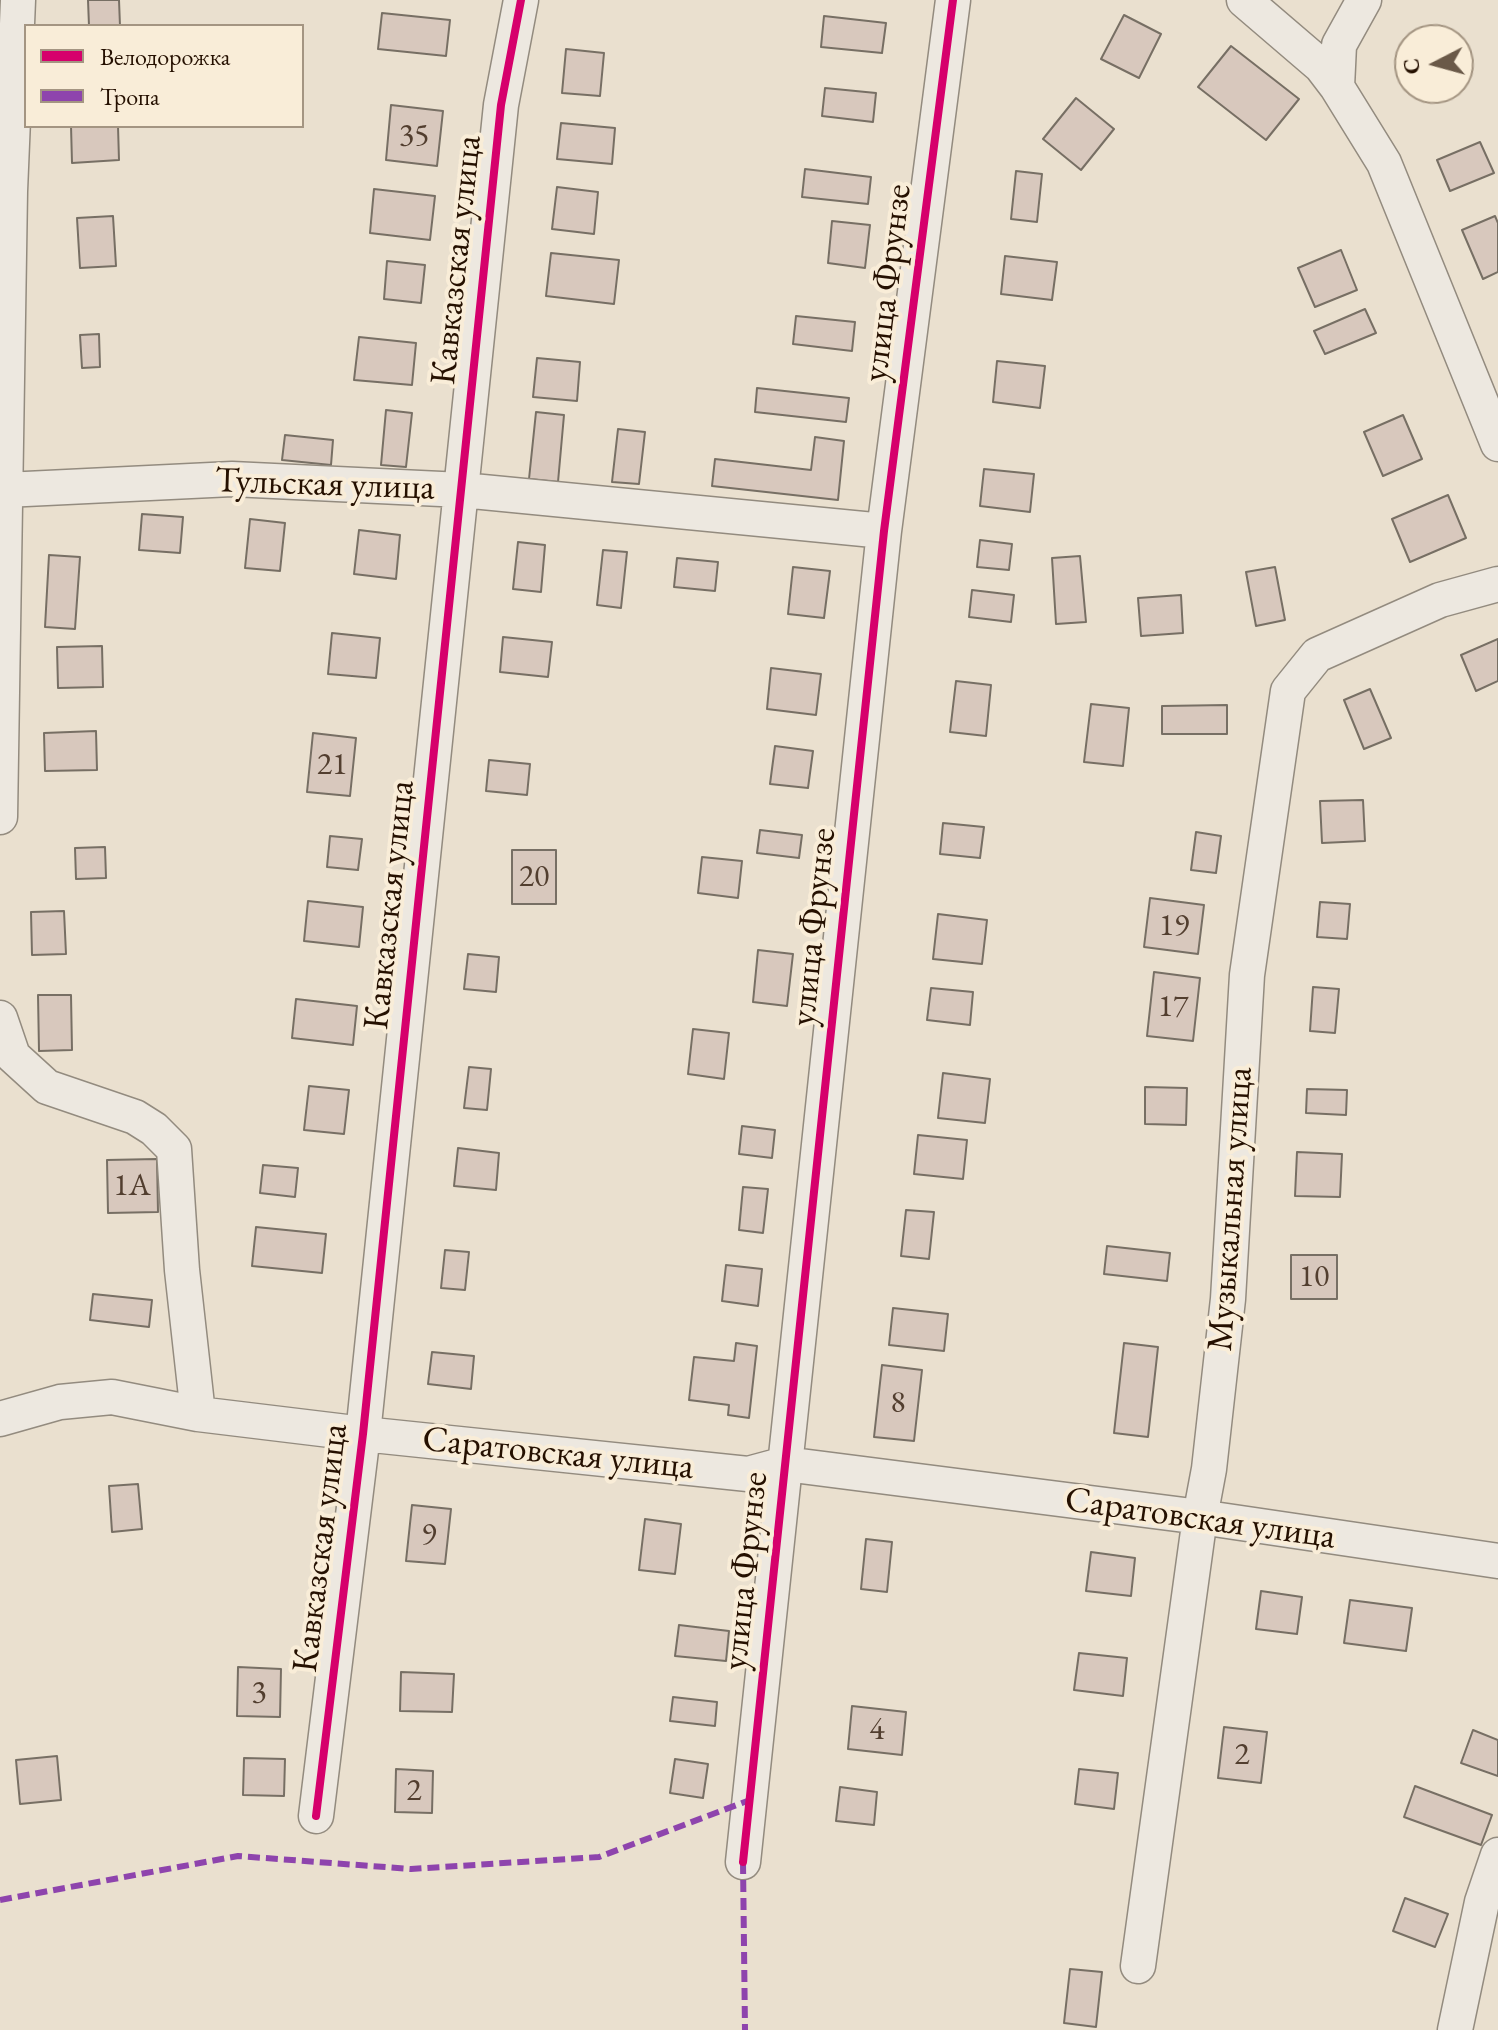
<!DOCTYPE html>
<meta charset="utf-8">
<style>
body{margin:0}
#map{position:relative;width:1498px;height:2030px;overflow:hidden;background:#eae0cf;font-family:"EB Garamond",serif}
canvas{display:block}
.legend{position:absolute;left:24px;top:24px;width:280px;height:104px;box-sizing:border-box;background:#f9edd8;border:2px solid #a49582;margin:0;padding:10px 14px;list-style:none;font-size:24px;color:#251000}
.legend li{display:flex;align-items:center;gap:16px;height:40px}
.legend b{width:40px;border:2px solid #a49582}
.north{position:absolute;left:1394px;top:24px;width:80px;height:80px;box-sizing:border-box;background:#f9edd8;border:2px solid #a49582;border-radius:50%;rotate:264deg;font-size:22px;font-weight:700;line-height:32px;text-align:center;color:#251000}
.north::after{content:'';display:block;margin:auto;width:28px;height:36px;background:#6a5948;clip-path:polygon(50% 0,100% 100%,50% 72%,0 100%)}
</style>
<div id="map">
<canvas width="1498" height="2030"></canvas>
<ul class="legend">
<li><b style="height:10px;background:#d6006c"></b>Велодорожка</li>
<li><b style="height:10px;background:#8e44ad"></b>Тропа</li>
</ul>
<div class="north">С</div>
</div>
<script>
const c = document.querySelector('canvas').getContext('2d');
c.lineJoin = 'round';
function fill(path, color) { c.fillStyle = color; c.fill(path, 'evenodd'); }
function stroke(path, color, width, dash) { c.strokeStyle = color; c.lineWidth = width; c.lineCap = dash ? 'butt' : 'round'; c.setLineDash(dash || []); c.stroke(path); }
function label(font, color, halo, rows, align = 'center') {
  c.font = font + ' "EB Garamond",serif'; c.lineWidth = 8; c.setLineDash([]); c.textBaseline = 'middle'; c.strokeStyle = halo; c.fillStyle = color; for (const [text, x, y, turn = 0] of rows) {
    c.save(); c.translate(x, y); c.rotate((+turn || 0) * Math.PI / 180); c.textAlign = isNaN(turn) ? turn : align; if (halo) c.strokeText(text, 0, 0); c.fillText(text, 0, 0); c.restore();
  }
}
const building = new Path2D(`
 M 88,0 L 119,0 L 120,26 L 89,26 Z
 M 382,13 L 450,20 L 446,56 L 378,49 Z
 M 1124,15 L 1161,34 L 1139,78 L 1101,59 Z
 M 824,16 L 886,23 L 882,53 L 821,47 Z
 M 1231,46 L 1299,99 L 1266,140 L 1198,87 Z
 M 566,49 L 604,53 L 600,96 L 562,93 Z
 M 825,88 L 876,93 L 873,122 L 822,116 Z
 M 1076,98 L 1114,129 L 1081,170 L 1043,139 Z
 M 391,105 L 443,111 L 437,166 L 386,160 Z
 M 561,123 L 615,128 L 612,164 L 557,159 Z
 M 71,126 L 118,126 L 119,160 L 72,163 Z
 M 1480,142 L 1494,173 L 1450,191 L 1437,160 Z
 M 805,169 L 871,177 L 868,204 L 802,197 Z
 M 1016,171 L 1042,174 L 1037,222 L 1011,219 Z
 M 557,187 L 598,192 L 594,234 L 552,229 Z
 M 374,189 L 435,196 L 430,240 L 370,233 Z
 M 113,216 L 116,266 L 80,268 L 77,218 Z
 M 1495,216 L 1498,223 L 1498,272 L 1483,279 L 1462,230 Z
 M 832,221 L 870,225 L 865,268 L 828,263 Z
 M 1341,250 L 1357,290 L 1315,307 L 1298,268 Z
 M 551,253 L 619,260 L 614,304 L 546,296 Z
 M 1005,256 L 1057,262 L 1052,300 L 1001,294 Z
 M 387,261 L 425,265 L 421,303 L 384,299 Z
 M 1365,309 L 1376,333 L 1325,354 L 1314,331 Z
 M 796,316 L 855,322 L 852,351 L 793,344 Z
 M 99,334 L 100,367 L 82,368 L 80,335 Z
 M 359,337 L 416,343 L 412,385 L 354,380 Z
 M 537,358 L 580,362 L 577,401 L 533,397 Z
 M 997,361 L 1045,366 L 1040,408 L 993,402 Z
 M 757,388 L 849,398 L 846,422 L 755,412 Z
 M 386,410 L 412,413 L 406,467 L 381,465 Z
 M 536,412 L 564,415 L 558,482 L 529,479 Z
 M 1403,415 L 1422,459 L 1383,476 L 1364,432 Z
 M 618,429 L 645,432 L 639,484 L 612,482 Z
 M 285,435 L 333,440 L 331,465 L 282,460 Z
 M 815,437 L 844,441 L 838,500 L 712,486 L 715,459 L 811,470 Z
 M 984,469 L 1034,474 L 1030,512 L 980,506 Z
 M 1448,495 L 1466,538 L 1410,562 L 1392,519 Z
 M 142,514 L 183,517 L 180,553 L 139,550 Z
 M 250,519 L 285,523 L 280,571 L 245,568 Z
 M 359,530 L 400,535 L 396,579 L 354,574 Z
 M 980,540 L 1012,544 L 1009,570 L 977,567 Z
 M 518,542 L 545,545 L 541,592 L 513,589 Z
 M 603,550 L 627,552 L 621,608 L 597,605 Z
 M 49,555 L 80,557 L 75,629 L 45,627 Z
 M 1080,556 L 1086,622 L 1056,624 L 1052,558 Z
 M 677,558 L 718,562 L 715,591 L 674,587 Z
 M 793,567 L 830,571 L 824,618 L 788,614 Z
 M 1275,567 L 1285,620 L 1256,626 L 1246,572 Z
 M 972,590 L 1014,595 L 1011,622 L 969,617 Z
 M 1181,595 L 1183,633 L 1141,636 L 1138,598 Z
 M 332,633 L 380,638 L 376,678 L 328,674 Z
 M 503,637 L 552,642 L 548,677 L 500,672 Z
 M 1498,639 L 1498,681 L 1476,691 L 1461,655 Z
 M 102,646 L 103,687 L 58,688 L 57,647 Z
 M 771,668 L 821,674 L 816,715 L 767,709 Z
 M 956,681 L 991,685 L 986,736 L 950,732 Z
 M 1370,689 L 1391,738 L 1364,749 L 1344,700 Z
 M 1091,704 L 1129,708 L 1123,766 L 1084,762 Z
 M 1227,705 L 1227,734 L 1162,734 L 1162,706 Z
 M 96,731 L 97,770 L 45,771 L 44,733 Z
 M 313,733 L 356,738 L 350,796 L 307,792 Z
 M 775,746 L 813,751 L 808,788 L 770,784 Z
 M 489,760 L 530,764 L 527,795 L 486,791 Z
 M 1363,800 L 1365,841 L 1322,843 L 1320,801 Z
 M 943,823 L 984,827 L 980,858 L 940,854 Z
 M 760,830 L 802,835 L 799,858 L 757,853 Z
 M 1196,832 L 1221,836 L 1216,873 L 1191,870 Z
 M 330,836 L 362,839 L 358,870 L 327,867 Z
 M 105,847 L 106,878 L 76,879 L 75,848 Z
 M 512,850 L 556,850 L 556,904 L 512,904 Z
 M 702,857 L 742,861 L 738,898 L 698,893 Z
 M 1150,898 L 1204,905 L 1198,954 L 1144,947 Z
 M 308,901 L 363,907 L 359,947 L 304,941 Z
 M 1320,902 L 1350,904 L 1347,939 L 1317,937 Z
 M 64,911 L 66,954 L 32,955 L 31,912 Z
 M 938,914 L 987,920 L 982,964 L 933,959 Z
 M 758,950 L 793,954 L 787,1006 L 753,1002 Z
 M 468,954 L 499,957 L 496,992 L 464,989 Z
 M 1154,972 L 1200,978 L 1193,1041 L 1147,1036 Z
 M 1313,987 L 1339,989 L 1335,1033 L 1310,1031 Z
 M 931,988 L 973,992 L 970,1025 L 927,1020 Z
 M 38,995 L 71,995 L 72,1050 L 39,1051 Z
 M 296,999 L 357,1006 L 353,1045 L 292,1038 Z
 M 693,1029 L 729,1033 L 724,1079 L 688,1074 Z
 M 469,1067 L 491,1069 L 487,1110 L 464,1108 Z
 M 943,1073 L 990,1079 L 985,1123 L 938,1118 Z
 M 309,1086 L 349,1090 L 344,1134 L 304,1130 Z
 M 1145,1087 L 1187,1088 L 1186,1125 L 1145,1124 Z
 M 1307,1089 L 1347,1090 L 1346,1115 L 1306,1113 Z
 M 742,1126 L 775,1130 L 772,1158 L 739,1154 Z
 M 918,1135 L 967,1140 L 963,1179 L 914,1174 Z
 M 458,1148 L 499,1153 L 496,1190 L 454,1186 Z
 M 1297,1152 L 1342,1154 L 1340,1197 L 1295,1196 Z
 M 157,1159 L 158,1212 L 108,1213 L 107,1160 Z
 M 263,1165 L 298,1168 L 295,1197 L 260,1193 Z
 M 743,1187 L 768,1189 L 763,1233 L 739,1230 Z
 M 906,1210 L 934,1212 L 929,1259 L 901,1256 Z
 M 256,1227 L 326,1234 L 322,1273 L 252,1266 Z
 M 1107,1246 L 1170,1253 L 1167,1281 L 1104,1274 Z
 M 445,1250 L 469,1252 L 465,1290 L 441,1288 Z
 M 1291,1255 L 1337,1255 L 1337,1299 L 1291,1299 Z
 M 726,1265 L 762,1269 L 758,1306 L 722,1301 Z
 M 93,1294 L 152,1300 L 149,1327 L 90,1320 Z
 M 893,1308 L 948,1314 L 944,1351 L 889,1345 Z
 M 736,1343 L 757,1346 L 749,1418 L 728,1415 L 729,1405 L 689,1400 L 694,1357 L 734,1361 Z
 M 1124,1343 L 1158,1347 L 1148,1437 L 1114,1433 Z
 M 432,1352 L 474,1356 L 471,1389 L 428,1384 Z
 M 882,1365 L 922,1370 L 914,1441 L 874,1437 Z
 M 138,1484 L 142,1529 L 112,1532 L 109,1486 Z
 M 412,1505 L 451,1509 L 445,1564 L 406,1561 Z
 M 645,1519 L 681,1524 L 675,1574 L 639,1570 Z
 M 866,1539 L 892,1542 L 887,1592 L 861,1589 Z
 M 1091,1552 L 1135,1558 L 1131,1596 L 1086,1591 Z
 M 1261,1591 L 1302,1597 L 1297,1634 L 1256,1629 Z
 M 1350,1600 L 1412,1608 L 1406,1651 L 1344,1643 Z
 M 679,1625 L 729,1631 L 726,1661 L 675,1656 Z
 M 1079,1653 L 1127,1658 L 1123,1696 L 1074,1690 Z
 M 238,1667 L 281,1669 L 280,1717 L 237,1716 Z
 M 401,1672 L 454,1674 L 452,1712 L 400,1711 Z
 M 673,1697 L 717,1702 L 715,1726 L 670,1721 Z
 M 852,1706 L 906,1712 L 902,1755 L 848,1749 Z
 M 1224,1727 L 1267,1732 L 1261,1783 L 1218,1778 Z
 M 1473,1730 L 1498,1740 L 1498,1776 L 1461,1763 Z
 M 57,1756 L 61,1800 L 20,1804 L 16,1760 Z
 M 244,1758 L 285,1759 L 284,1796 L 243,1795 Z
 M 675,1759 L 708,1764 L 703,1798 L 670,1793 Z
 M 396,1769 L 433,1771 L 432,1813 L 395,1812 Z
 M 1079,1769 L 1118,1773 L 1114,1809 L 1075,1804 Z
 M 1415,1786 L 1492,1815 L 1481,1845 L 1404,1817 Z
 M 840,1787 L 877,1792 L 874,1825 L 836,1821 Z
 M 1405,1898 L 1448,1914 L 1435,1947 L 1393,1931 Z
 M 1070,1969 L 1102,1972 L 1096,2027 L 1064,2023 Z`);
const minor = new Path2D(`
 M 1244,0 L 1321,66 L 1337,87 L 1384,163 L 1498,444
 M 1337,87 L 1339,45 L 1364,0
 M 5,490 L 232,479 L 462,490 L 884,531
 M 0,817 L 10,191 L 18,0
 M 0,1018 L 13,1056 L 47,1087 L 135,1117 L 154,1129 L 174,1149 L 182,1270 L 198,1414
 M 0,1419 L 60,1402 L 112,1397 L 198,1414 L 363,1434 L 748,1474 L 785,1464 L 1200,1517 L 1498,1561
 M 316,1816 L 363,1434 L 501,105 L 521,0
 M 743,1862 L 884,531 L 953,0
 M 1138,1966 L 1200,1517 L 1209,1469 L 1228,1299 L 1247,975 L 1288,691 L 1317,655 L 1440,600 L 1498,584
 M 1455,2030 L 1482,1902 L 1498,1855`);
const quiet = new Path2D(`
 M 743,1862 L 745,2030
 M 0,1900 L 238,1856 L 411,1869 L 599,1857 L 750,1800`);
const cycleway = new Path2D(`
 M 316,1816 L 363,1434 L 501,105 L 521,0
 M 743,1862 L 884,531 L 953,0`);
const numberNames = [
 ["35",414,136],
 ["21",332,765],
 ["20",534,877],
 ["19",1174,926],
 ["17",1173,1007],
 ["1А",132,1186],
 ["10",1314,1277],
 ["8",898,1403],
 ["9",429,1535],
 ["3",259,1693],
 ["4",877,1730],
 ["2",1242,1755],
 ["2",414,1791]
];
const streetNames = [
 ["Кавказская улица",457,260,-84],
 ["улица Фрунзе",888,283,-83],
 ["Тульская улица",325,485,2],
 ["Кавказская улица",390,905,-84],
 ["улица Фрунзе",814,927,-84],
 ["Музыкальная улица",1231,1209,-86],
 ["Саратовская улица",558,1454,6],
 ["Саратовская улица",1200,1519,8],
 ["Кавказская улица",321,1548,-83],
 ["улица Фрунзе",746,1571,-84]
];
fill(building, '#d8c8bd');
stroke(building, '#776f64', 2);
stroke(minor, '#938b7f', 37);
stroke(minor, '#ede8e0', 34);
stroke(quiet, '#8e44ad', 6, [12, 6]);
stroke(cycleway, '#d6006c', 8);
label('32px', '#523e2f', null, numberNames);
label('36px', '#251000', '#f9edd8', streetNames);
</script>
